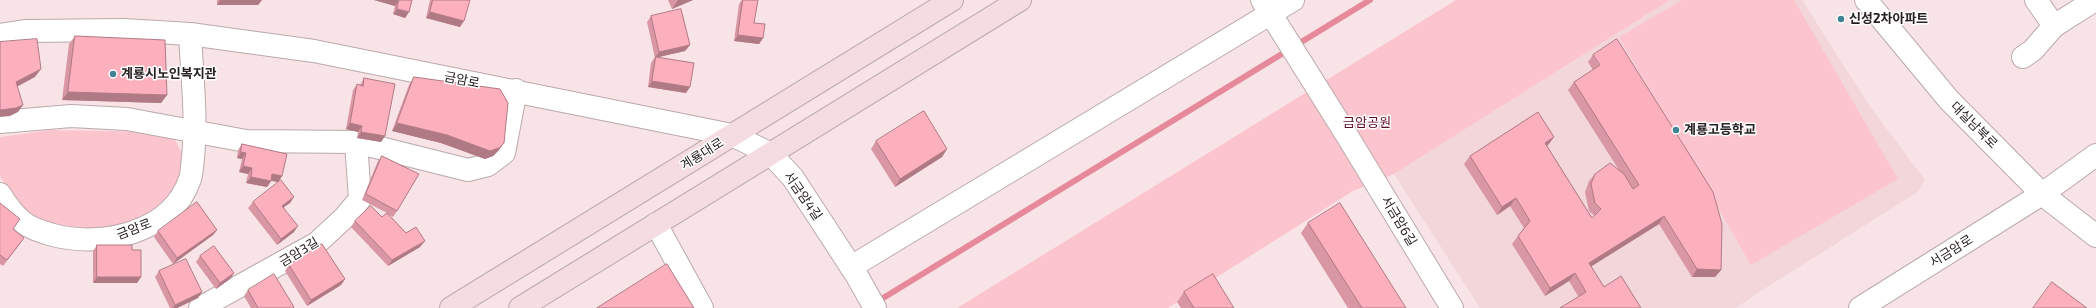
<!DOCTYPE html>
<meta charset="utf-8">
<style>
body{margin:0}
canvas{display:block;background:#f8e4e7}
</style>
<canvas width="2096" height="308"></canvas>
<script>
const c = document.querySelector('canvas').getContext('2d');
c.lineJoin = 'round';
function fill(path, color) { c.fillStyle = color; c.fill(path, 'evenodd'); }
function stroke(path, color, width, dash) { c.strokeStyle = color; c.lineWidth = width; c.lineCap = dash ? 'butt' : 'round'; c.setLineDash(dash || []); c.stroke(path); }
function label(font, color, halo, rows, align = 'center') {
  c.font = font + ' "Exo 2","Noto Sans KR",sans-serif'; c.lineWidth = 3; c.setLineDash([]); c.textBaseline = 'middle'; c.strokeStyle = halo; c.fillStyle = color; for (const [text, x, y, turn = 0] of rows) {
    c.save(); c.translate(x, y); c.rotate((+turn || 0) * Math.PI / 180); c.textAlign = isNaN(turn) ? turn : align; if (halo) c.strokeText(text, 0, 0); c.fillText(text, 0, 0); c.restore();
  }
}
const built = new Path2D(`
 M 1670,0 L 1802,0 L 1869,105 L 1925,180 L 1918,192 L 1759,292 L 1736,308 L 1480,308 L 1394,174 Z`);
const green = new Path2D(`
 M 1456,0 L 1670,0 L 1394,174 L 1353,191 L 1168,308 L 957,308 Z
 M 1682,0 L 1794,0 L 1898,179 L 1751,265 L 1619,37 Z
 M 50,130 L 171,132 L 186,161 L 184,171 L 166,204 L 145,217 L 113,227 L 83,231 L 55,227 L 29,213 L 10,194 L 0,176 L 0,137 Z`);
const stream = new Path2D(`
 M 875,303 L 1370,0`);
const minor = new Path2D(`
 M 1262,0 L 1346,134 L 1452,308
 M 2036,0 L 2054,26
 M 2023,57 L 2033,50 L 2054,26 L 2095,0
 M 0,122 L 71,116 L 127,119 L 246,141 L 356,142 L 468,170 L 488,165 L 504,153 L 516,90
 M 0,194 C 5,203 15,216 23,222 C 31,229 43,232 53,235 C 102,248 172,233 190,179 C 192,173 192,165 193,158 C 197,117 192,75 190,34
 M 656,224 L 702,308
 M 851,267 L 1293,0
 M 200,308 L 317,243 L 345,217 L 360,199 L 356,142
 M 1860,308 L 2042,194 L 2096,155`);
const tertiary = new Path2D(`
 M 1866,0 L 1949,100 L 2042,194 L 2096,236
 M 0,35 L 25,31 L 124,30 L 190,34 L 314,51 L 732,135 L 771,154 L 793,178 L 857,276 L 875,308`);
const secondary = new Path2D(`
 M 451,308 L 952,0
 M 520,308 L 1020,0`);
const wall = new Path2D(`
 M 217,0 L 262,0 L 258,5 L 217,5 Z
 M 374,0 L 412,0 L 409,12 L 405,18 L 393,14 L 395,6 Z
 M 430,0 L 470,0 L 460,27 L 426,18 Z
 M 668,0 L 693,0 L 672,9 Z
 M 742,0 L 755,0 L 754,23 L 763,38 L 759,44 L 734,41 L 739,4 Z
 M 651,16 L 690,45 L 685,51 L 656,57 L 686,93 L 648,87 L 651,63 L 655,57 L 655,58 L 647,22 Z
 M 75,36 L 167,95 L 161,103 L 62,100 L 69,44 Z
 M 1593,55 L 1721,270 L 1715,277 L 1692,277 L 1659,224 L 1591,266 L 1604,287 L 1641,308 L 1578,296 L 1569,281 L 1545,296 L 1512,244 L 1524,228 L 1510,206 L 1497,215 L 1464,164 L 1470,156 L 1554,137 L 1548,145 L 1547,146 L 1592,218 L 1595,216 L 1589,211 L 1585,192 L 1589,181 L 1595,174 L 1619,170 L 1568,90 L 1574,82 L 1593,70 L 1588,62 Z
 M 414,77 L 504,143 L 498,151 L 493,156 L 485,159 L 441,143 L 392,131 L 409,85 Z
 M 364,78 L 385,136 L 381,142 L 357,138 L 358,132 L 346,129 L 353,90 L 357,84 L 360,85 Z
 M 876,141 L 947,149 L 942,157 L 895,187 L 871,149 Z
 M 242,144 L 282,176 L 278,182 L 271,181 L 267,187 L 246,183 L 248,174 L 239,172 L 242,159 L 237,158 L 238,150 Z
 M 382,156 L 397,211 L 393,217 L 388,214 L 420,247 L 388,266 L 351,227 L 355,221 L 382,217 L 387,213 L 362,200 L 378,161 Z
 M 294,197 L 290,203 L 284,207 L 294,232 L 277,245 L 248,208 L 253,202 Z
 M 0,203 L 20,244 L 3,266 L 0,264 Z
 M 1308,223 L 1406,308 L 1348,308 L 1301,233 Z
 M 217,230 L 213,235 L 173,264 L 154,237 L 158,231 Z
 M 97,245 L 132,250 L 141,277 L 137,283 L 93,283 L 93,251 Z
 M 200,256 L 234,273 L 230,279 L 216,289 L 196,262 Z
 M 289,265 L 345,279 L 341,285 L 307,306 L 285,271 Z
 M 159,271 L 202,292 L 198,298 L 177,308 L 170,308 L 155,277 Z
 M 248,290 L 293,308 L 251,308 L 244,296 Z
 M 1184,292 L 1234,308 L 1181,308 L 1177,302 Z`);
const shadedWall = new Path2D(`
 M 220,0 L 262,0 L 258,5 L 217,5 Z
 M 374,0 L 399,0 L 395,6 Z
 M 678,0 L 693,0 L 672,9 Z
 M 397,9 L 409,12 L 405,18 L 393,14 Z
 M 430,12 L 464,21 L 460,27 L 426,18 Z
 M 738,35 L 763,38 L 759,44 L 734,41 Z
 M 690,45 L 685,51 L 655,58 L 659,52 Z
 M 41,69 L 35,77 L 11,90 L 16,82 Z
 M 652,81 L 690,87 L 686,93 L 648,87 Z
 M 68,92 L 167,95 L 161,103 L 62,100 Z
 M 23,105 L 18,112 L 10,116 L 0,117 L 0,110 Z
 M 350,123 L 362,126 L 358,132 L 346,129 Z
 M 397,123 L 504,143 L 498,151 L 493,156 L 485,159 L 441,143 L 392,131 Z
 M 361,132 L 385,136 L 381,142 L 357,138 Z
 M 1554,137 L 1548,145 L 1539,150 L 1545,143 Z
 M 947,149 L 942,157 L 895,187 L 900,179 Z
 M 241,152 L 246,153 L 242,159 L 237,158 Z
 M 243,166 L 252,168 L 248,174 L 239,172 Z
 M 272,174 L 282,176 L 278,182 L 268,180 Z
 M 251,177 L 271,181 L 267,187 L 246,183 Z
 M 294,197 L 290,203 L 278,211 L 282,206 Z
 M 1516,198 L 1510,206 L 1497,215 L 1502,207 Z
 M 1664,216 L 1659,224 L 1584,271 L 1589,263 Z
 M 298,226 L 294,232 L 277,245 L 281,239 Z
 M 217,230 L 213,235 L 173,264 L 177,258 Z
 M 425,241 L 420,247 L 388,266 L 392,260 Z
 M 1697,269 L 1721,270 L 1715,277 L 1692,277 Z
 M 234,273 L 230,279 L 216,289 L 220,283 Z
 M 1575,273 L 1569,281 L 1545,296 L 1550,288 Z
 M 97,277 L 141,277 L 137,283 L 93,283 Z
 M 345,279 L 341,285 L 307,306 L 311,300 Z
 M 202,292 L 198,298 L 177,308 L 173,308 L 175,305 Z`);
const building = new Path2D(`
 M 399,0 L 412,0 L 409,12 L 397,9 Z
 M 433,0 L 470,0 L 464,21 L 430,12 Z
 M 743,0 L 758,0 L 754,23 L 765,24 L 763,38 L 738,35 Z
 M 681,9 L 690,45 L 659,52 L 651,16 Z
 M 75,36 L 165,40 L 167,95 L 68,92 Z
 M 37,39 L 41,69 L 16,82 L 23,105 L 16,108 L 0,110 L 0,42 Z
 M 1617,39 L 1713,192 L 1722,224 L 1721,270 L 1697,269 L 1664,216 L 1589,263 L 1604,287 L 1621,276 L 1641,308 L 1560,308 L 1586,292 L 1575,273 L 1550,288 L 1518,236 L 1530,221 L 1516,198 L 1502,207 L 1470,156 L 1538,112 L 1554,137 L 1545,143 L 1592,218 L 1601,209 L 1595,203 L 1591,184 L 1595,174 L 1610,163 L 1624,174 L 1633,189 L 1639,185 L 1574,82 L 1600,65 L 1593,55 Z
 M 656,57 L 694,63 L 690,87 L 652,81 Z
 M 414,77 L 500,89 L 508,103 L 504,143 L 499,148 L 490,151 L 447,135 L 397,123 Z
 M 364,78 L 395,84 L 385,136 L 361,132 L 362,126 L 350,123 L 357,84 L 363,86 Z
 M 924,111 L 947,149 L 900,179 L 876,141 Z
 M 242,144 L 287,154 L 282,176 L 272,174 L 271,181 L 251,177 L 252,168 L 243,166 L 246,153 L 241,152 Z
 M 382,156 L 419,174 L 397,211 L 366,194 Z
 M 281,180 L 294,197 L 282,206 L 298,226 L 281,239 L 253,202 Z
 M 197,202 L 217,230 L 177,258 L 158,231 Z
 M 0,203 L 20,219 L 13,229 L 24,238 L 7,260 L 0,255 Z
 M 1340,203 L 1406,308 L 1362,308 L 1308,223 Z
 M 371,206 L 382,217 L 387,213 L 406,233 L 416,227 L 425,241 L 392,260 L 355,221 Z
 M 322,244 L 345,279 L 311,300 L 289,265 Z
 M 97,245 L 132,245 L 132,250 L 141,250 L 141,277 L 97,277 Z
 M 214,246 L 234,273 L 220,283 L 200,256 Z
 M 186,259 L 202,292 L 175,305 L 159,271 Z
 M 667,264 L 694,308 L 597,308 Z
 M 274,274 L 294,307 L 292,308 L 258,308 L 248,290 Z
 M 1213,274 L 1234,308 L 1194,308 L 1184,292 Z
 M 2052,282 L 2087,308 L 2033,308 Z`);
const markers = [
 [1841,19,4,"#418394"],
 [113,74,4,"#418394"],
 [1676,130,4,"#418394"]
];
const poiNames = [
 ["신성2차아파트",1849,19],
 ["계룡시노인복지관",121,74],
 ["계룡고등학교",1684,130]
];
const streetNames = [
 ["금암로",462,80,11],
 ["대실남북로",1974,125,45],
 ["계룡대로",702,154,-32],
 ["서금암4길",803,196,55],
 ["서금암6길",1399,221,59],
 ["금암로",134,229,-21],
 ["서금암로",1951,251,-32],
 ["금암3길",299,252,-31]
];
const parkNames = [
 ["금암공원",1367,123]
];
fill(built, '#f2d6da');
fill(green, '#fcc5ce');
stroke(stream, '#e6899b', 6);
stroke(minor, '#bba9ab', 24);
stroke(tertiary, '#bba9ab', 24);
stroke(secondary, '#bba9ab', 24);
stroke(minor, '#fff', 22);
stroke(tertiary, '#fff', 22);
stroke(secondary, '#f5dce1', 22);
fill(wall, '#d996a3');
fill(shadedWall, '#b07a84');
fill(building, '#fcafbd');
stroke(building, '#b07a84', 1);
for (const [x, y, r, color] of markers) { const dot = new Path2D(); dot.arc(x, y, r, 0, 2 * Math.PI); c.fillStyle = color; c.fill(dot); stroke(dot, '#fff', 1.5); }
label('bold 13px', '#282122', '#fff', poiNames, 'left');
label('13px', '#282122', '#fff', streetNames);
label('13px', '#5f0c28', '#fff', parkNames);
</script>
